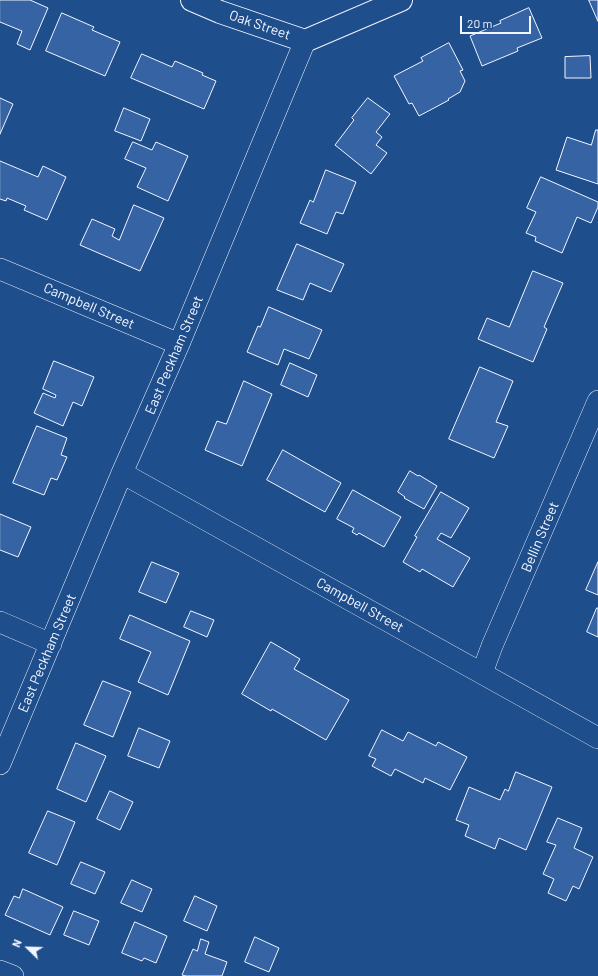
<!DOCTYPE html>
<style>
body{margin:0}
#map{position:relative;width:598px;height:976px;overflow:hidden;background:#1f4e8c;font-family:Barlow,sans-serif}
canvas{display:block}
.north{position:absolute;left:8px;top:928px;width:40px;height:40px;-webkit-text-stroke:3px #1f4e8c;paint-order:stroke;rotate:293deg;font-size:11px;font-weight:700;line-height:16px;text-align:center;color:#f2f6ff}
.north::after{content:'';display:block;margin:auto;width:14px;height:18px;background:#f2f6ff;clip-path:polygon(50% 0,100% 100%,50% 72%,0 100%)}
.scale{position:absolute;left:460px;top:16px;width:71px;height:18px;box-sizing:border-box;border:2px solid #f2f6ff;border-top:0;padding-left:5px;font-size:12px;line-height:14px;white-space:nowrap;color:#f2f6ff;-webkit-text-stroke:3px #1f4e8c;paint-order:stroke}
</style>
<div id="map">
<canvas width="598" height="976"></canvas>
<div class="north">N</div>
<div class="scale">20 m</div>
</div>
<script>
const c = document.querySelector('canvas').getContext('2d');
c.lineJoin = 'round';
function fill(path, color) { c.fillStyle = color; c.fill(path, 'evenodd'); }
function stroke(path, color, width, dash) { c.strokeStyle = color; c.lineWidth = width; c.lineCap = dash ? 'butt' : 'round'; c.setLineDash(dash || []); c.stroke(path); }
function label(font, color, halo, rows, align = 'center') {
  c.font = font + ' Barlow,sans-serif'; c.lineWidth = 3; c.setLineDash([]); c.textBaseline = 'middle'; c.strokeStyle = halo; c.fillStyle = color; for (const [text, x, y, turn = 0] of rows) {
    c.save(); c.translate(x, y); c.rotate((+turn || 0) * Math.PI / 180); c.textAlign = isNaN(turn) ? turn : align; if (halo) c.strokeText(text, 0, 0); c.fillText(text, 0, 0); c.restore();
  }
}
const building = new Path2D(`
 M 0,0 L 30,0 L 48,8 L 30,50 L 17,44 L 22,31 L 0,22 Z
 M 589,0 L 598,0 L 598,21 Z
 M 529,8 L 542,38 L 517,48 L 518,51 L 482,66 L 470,36 L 501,23 L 500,21 Z
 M 62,13 L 94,27 L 92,30 L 120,42 L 105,76 L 46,51 Z
 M 449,43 L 463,70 L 460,71 L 465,81 L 460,92 L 448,99 L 449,100 L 419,116 L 412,103 L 409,104 L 394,76 L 423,61 L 421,58 Z
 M 142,54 L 172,67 L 175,61 L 203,73 L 202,75 L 216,81 L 204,109 L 131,78 Z
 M 590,56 L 591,78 L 565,78 L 565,57 Z
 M 0,98 L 13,104 L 0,134 Z
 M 368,98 L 390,114 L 376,132 L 382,137 L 376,145 L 387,153 L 371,174 L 335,145 L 354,120 L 352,118 Z
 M 124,108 L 150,119 L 141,141 L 115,131 Z
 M 596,130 L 598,130 L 598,184 L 556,170 L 567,137 L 591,145 Z
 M 133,142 L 152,150 L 156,142 L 188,156 L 168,201 L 137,187 L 146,168 L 125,159 Z
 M 0,161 L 38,177 L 43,166 L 66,177 L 47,220 L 24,210 L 26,206 L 7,198 L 6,201 L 0,199 Z
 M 326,170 L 356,182 L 343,214 L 336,212 L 327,234 L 300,223 L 310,200 L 313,202 Z
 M 541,177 L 598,202 L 598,207 L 591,223 L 577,217 L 562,253 L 535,241 L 536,237 L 526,233 L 536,212 L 527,208 Z
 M 134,205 L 164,218 L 140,271 L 80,245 L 92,219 L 115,229 L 112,236 L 119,240 Z
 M 297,244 L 344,264 L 331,292 L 310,283 L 303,300 L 277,290 Z
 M 533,271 L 563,283 L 544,327 L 547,329 L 533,362 L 478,339 L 487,318 L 509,327 Z
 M 269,307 L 322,330 L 309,359 L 284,349 L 278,365 L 247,352 L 258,326 L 260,327 Z
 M 54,361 L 94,377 L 82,406 L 73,402 L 63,426 L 34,413 L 43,393 L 55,398 L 56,395 L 43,389 Z
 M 290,363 L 317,375 L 308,397 L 281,385 Z
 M 480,367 L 513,381 L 496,422 L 508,426 L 494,458 L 449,439 Z
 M 244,381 L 272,394 L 242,466 L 205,450 L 217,421 L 226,424 Z
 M 37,426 L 67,438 L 61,455 L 67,457 L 57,480 L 51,478 L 44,495 L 13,483 Z
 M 283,450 L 341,483 L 325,512 L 267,480 Z
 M 410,471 L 418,476 L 419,475 L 437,486 L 424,509 L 404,498 L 405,497 L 398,492 Z
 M 353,490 L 401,517 L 384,547 L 359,533 L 357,535 L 352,532 L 354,528 L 337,519 Z
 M 441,492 L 469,508 L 451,538 L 441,533 L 437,539 L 470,558 L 453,587 L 422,569 L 420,572 L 403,562 L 417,537 L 415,536 Z
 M 0,514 L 31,527 L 18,557 L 0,550 Z
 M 152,562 L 179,573 L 166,603 L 139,592 Z
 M 598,562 L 598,595 L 586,590 Z
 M 597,608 L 598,608 L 598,637 L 587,632 Z
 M 191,611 L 214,620 L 207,637 L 184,627 Z
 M 130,615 L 190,641 L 168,695 L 138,682 L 151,652 L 120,639 Z
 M 271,642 L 300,659 L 294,669 L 349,700 L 326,740 L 272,709 L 271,711 L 242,694 Z
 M 103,681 L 131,692 L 113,737 L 84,725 Z
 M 139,728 L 170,741 L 159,768 L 128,756 Z
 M 382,730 L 403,741 L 408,732 L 436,746 L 438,742 L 467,757 L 450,790 L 425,778 L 423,783 L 395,769 L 391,776 L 372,766 L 376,759 L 369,756 Z
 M 76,743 L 106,756 L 86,802 L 57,789 Z
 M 516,772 L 552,787 L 526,850 L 499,838 L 495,849 L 465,836 L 469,825 L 456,820 L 469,787 L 500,800 L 505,789 L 508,791 Z
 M 110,791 L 133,802 L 120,830 L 97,819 Z
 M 48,811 L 75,822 L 57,865 L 29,853 Z
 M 558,818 L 582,828 L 574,848 L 593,857 L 579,889 L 573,886 L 566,901 L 548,893 L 554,879 L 543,874 L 556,845 L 547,842 Z
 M 81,862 L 105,872 L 95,894 L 71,884 Z
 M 132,880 L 152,889 L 142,912 L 121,903 Z
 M 23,889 L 63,907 L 50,935 L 5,915 L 14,896 L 19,898 Z
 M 195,896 L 217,906 L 207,931 L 184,921 Z
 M 74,911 L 99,921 L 89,945 L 64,935 Z
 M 135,922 L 167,936 L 156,963 L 144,958 L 142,961 L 122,953 Z
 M 255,937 L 279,948 L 269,972 L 245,962 Z
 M 201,939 L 209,942 L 205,954 L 227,962 L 222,976 L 186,976 L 182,975 L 193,949 L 197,951 Z`);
const minor = new Path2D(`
 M 0,269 L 179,344
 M 122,473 L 598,738
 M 0,622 L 51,644
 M 482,673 L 492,646 L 598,401
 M 0,764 L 122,473 L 179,344 L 305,41
 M 0,971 L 13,976`);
const tertiary = new Path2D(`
 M 192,0 L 220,12 L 305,41 L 401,0`);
const streetNames = [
 ["Oak Street",260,25,19],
 ["Campbell Street",89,306,23],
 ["East Peckham Street",174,355,-67],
 ["Bellin Street",540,537,-67],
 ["Campbell Street",360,605,29],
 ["East Peckham Street",47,653,-67]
];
fill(building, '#3563a3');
stroke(building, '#f2f6ff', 1);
stroke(minor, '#f2f6ff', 22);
stroke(tertiary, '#f2f6ff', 24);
stroke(minor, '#1f4e8c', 21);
stroke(tertiary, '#1f4e8c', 22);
label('14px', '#f2f6ff', '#1f4e8c', streetNames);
</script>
